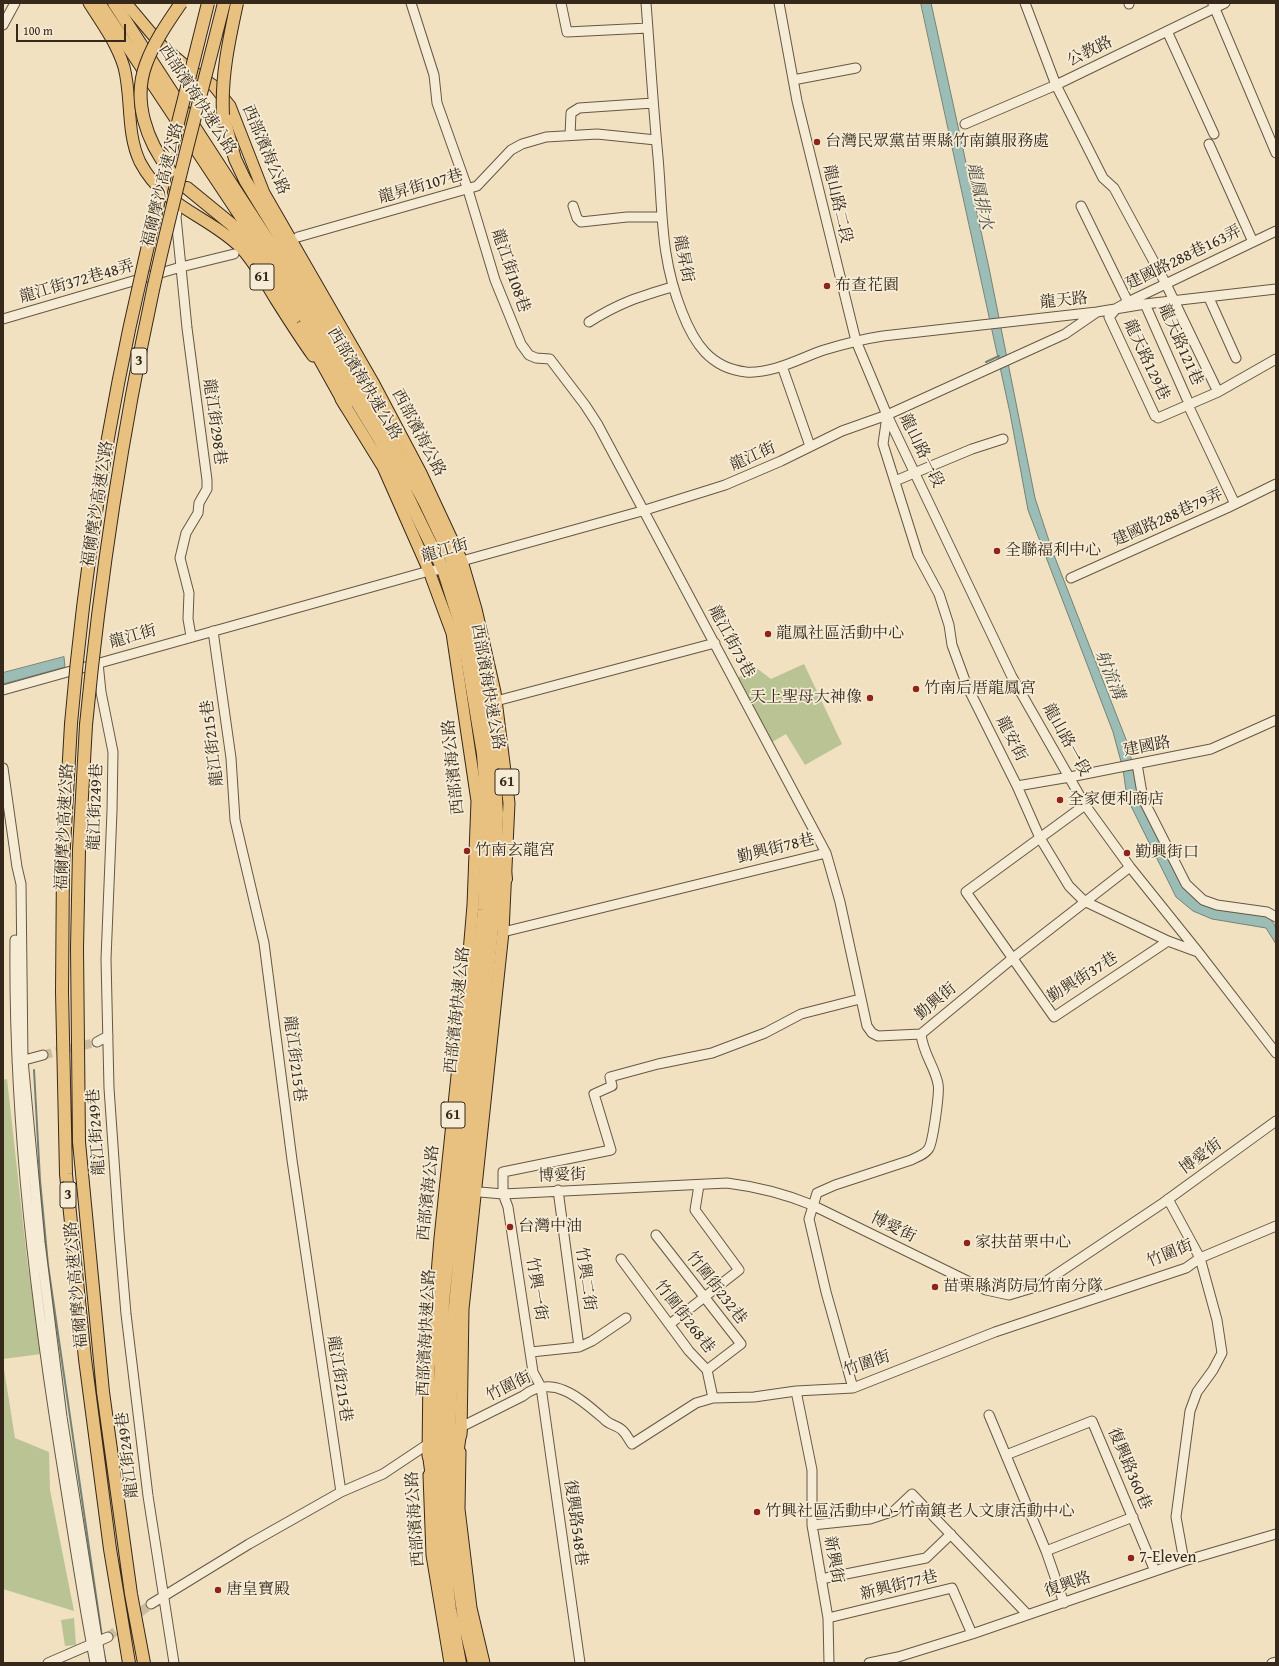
<!DOCTYPE html>
<meta charset="utf-8">
<style>
body{margin:0}
#map{position:relative;width:1279px;height:1666px;overflow:hidden;background:#f1e1c0;font-family:"Gentium Book Plus",serif}
canvas{display:block}
.frame{position:absolute;inset:0;border:4px solid #36291b;pointer-events:none}
.scale{position:absolute;left:16px;top:24px;width:110px;height:18px;box-sizing:border-box;border:2px solid #36291b;border-top:0;padding-left:5px;font-size:12px;line-height:14px;white-space:nowrap;color:#36291b;-webkit-text-stroke:3px #f6ecd6;paint-order:stroke}
</style>
<div id="map">
<canvas width="1279" height="1666"></canvas>
<div class="frame"></div>
<div class="scale">100 m</div>
</div>
<script>
const c = document.querySelector('canvas').getContext('2d');
c.lineJoin = 'round';
function fill(path, color) { c.fillStyle = color; c.fill(path, 'evenodd'); }
function stroke(path, color, width, dash) { c.strokeStyle = color; c.lineWidth = width; c.lineCap = dash ? 'butt' : 'round'; c.setLineDash(dash || []); c.stroke(path); }
function label(font, color, halo, rows, align = 'center') {
  c.font = font + ' "Gentium Book Plus","Noto Serif TC",serif'; c.lineWidth = 3.5; c.setLineDash([]); c.textBaseline = 'middle'; c.strokeStyle = halo; c.fillStyle = color; for (const [text, x, y, turn = 0] of rows) {
    c.save(); c.translate(x, y); c.rotate((+turn || 0) * Math.PI / 180); c.textAlign = isNaN(turn) ? turn : align; if (halo) c.strokeText(text, 0, 0); c.fillText(text, 0, 0); c.restore();
  }
}
const green = new Path2D(`
 M 804,664 L 842,744 L 805,765 L 786,734 L 772,742 L 737,678 L 755,667 L 771,679 Z
 M 7,1079 L 27,1259 L 41,1354 L 3,1359 L 3,1080 Z
 M 3,1363 L 15,1438 L 49,1452 L 50,1490 L 74,1611 L 3,1589 Z
 M 74,1618 L 76,1645 L 65,1646 L 61,1620 Z`);
const water = new Path2D(`
 M 921,3 L 931,3 L 989,268 L 1035,498 L 1052,550 L 1127,742 L 1144,809 L 1191,894 L 1266,916 C 1278,925 1276,929 1276,944 L 1266,928 L 1212,919 L 1193,911 L 1176,897 L 1127,798 L 1123,769 L 1113,732 L 1028,510 L 1010,413 Z
 M 64,657 L 65,667 L 3,684 L 3,673 Z`);
const stream = new Path2D(`
 M 986,362 L 999,356
 M 34,1070 L 40,1180 L 48,1265 L 102,1637
 M 103,1649 L 106,1663`);
const minorTunnel = new Path2D(`
 M 43,1055 L 97,1042
 M 108,1637 L 151,1604`);
const minor = new Path2D(`
 M 411,3 L 434,75 L 437,103 L 468,190 L 495,280 L 521,344 L 529,355 L 536,358 L 550,359 L 585,405 L 598,425 L 826,853
 M 561,3 L 567,32 L 648,28
 M 646,3 C 650,54 653,106 658,157 C 663,214 660,257 682,312 C 694,343 710,368 746,372 C 773,374 800,358 824,350 C 844,344 863,339 883,336 L 1097,312 L 1145,304 L 1276,289
 M 779,3 L 797,101 L 856,341 L 887,415 L 1012,677 L 1085,805 L 1130,867 L 1199,953 L 1276,1053
 M 1025,3 L 1056,85 L 1103,178 L 1114,188 L 1166,284 L 1218,392
 M 1129,3 L 1129,4
 M 1213,4 L 1276,153
 M 3,25 L 15,3
 M 1167,31 L 1214,134
 M 793,80 L 856,68
 M 965,124 L 1056,85 L 1225,3
 M 570,135 L 571,113 L 579,108 L 653,103
 M 1209,144 L 1253,242
 M 178,206 L 176,217 L 187,328 L 207,480 L 207,489 L 199,503 L 198,513 L 186,533 L 180,558 L 189,593 L 188,619 L 191,636
 M 573,206 L 577,218 L 581,222 L 627,217 L 661,217
 M 1081,206 L 1128,302
 M 298,237 L 477,186 L 511,150 L 522,144 L 546,137 L 597,134 L 656,140
 M 1209,298 L 1236,358
 M 1145,304 L 1187,399
 M 3,319 L 181,267 L 234,254
 M 589,322 C 619,303 638,297 672,287
 M 782,366 L 810,446
 M 1188,405 L 1235,504
 M 887,416 L 883,444 L 918,555 L 939,594 L 949,625 L 952,645 L 967,686 L 1017,786 L 1040,838 L 1069,886 L 1084,901 L 1168,941 L 1198,952
 M 1155,416 L 1109,317 L 1117,308 L 1128,302 L 1276,231
 M 1158,418 L 1218,392 L 1276,359
 M 895,481 L 972,449 L 1003,439
 M 1071,578 L 1227,508 L 1276,484
 M 213,631 L 231,758 L 235,820 L 264,943 L 292,1160 L 341,1492
 M 98,663 L 101,692 L 113,752 L 112,811 L 106,959 L 109,1088 L 119,1232 L 126,1314 L 148,1496 L 174,1663
 M 3,690 L 429,571 L 443,569 L 462,561 L 642,511 L 725,485 L 781,461 L 842,431 L 887,415 L 1065,334 L 1097,312
 M 496,701 L 715,643
 M 1137,764 L 1143,799 L 1186,884 L 1203,900 L 1217,905 L 1267,912 L 1276,917
 M 3,768 L 17,867 L 21,884 L 23,1060 L 40,1242 L 62,1417 L 101,1663
 M 1017,786 L 1070,777 L 1211,749 L 1276,720
 M 1085,805 L 966,892 L 1054,1017 L 1168,941
 M 503,932 L 826,853 L 840,902 L 867,1026 L 872,1033 L 878,1036 L 921,1034
 M 15,940 C 13,1124 36,1308 66,1490 C 75,1548 84,1606 95,1663
 M 921,1034 L 1013,958 L 1130,867
 M 97,1042 L 108,1036
 M 17,1062 L 43,1055
 M 558,1190 L 579,1347
 M 468,1191 L 503,1194 L 727,1183 C 759,1187 783,1193 812,1205 L 986,1290 L 1009,1295 L 1039,1286 L 1163,1203 L 1276,1121
 M 1168,1199 L 1200,1258 L 1217,1320 L 1222,1353 L 1213,1370 L 1197,1392 L 1190,1411 L 1176,1517 L 1184,1561
 M 656,1235 L 741,1344 L 707,1370
 M 621,1259 L 689,1351 L 707,1370 L 713,1398
 M 670,1324 L 739,1270 L 695,1210 L 699,1185
 M 531,1352 L 579,1347 L 592,1341 L 626,1318
 M 853,1388 L 826,1292 L 809,1219 L 817,1193 L 835,1185 L 911,1160 C 917,1157 926,1154 929,1148 C 933,1141 940,1091 938,1084 C 935,1067 923,1054 921,1034
 M 796,1391 L 812,1470 L 812,1525 L 828,1618 L 829,1663
 M 989,1415 L 1046,1551 L 1064,1603
 M 461,1427 L 523,1396 C 553,1372 582,1400 605,1420 C 610,1425 619,1426 623,1431 C 627,1435 629,1440 632,1444 L 696,1403 L 713,1398 L 754,1397 L 796,1391 L 853,1388 L 995,1332 L 1186,1268 L 1200,1258 L 1276,1226
 M 1006,1455 L 1092,1421 L 1155,1571
 M 812,1525 L 870,1519 L 894,1511 L 912,1494 L 1027,1614
 M 1046,1551 L 1133,1517
 M 821,1579 L 926,1558 L 951,1534
 M 151,1604 L 249,1544 L 341,1492 L 383,1474 L 428,1444
 M 828,1618 L 952,1588 L 972,1634
 M 48,1663 L 108,1637
 M 580,1663 L 541,1387 L 533,1372 L 508,1207 L 503,1194 L 503,1172 L 611,1150 L 594,1094 L 612,1086 L 610,1077 L 658,1064 L 712,1053 L 765,1033 L 801,1014 L 860,999
 M 869,1663 L 898,1657 L 972,1634 L 1184,1561 L 1276,1534
 M 1272,1663 L 1276,1662`);
const major = new Path2D(`
 M 89,3 C 102,23 117,44 124,67 C 132,97 126,133 140,162 C 164,208 208,215 241,248 C 255,263 265,282 276,300 C 288,319 300,338 313,356
 M 126,3 L 162,46 L 188,68 L 214,86 L 230,106 L 264,193 L 374,384 L 421,473 L 462,561 L 476,609 L 495,692 L 509,803 L 503,932 L 463,1309 L 461,1435
 M 341,399 L 383,467 L 429,571 L 452,633 L 477,801 L 473,905 L 466,988
 M 460,1452 L 459,1509 L 471,1608 L 484,1663
 M 428,1456 L 429,1369 L 440,1238 L 464,1009
 M 429,1475 L 432,1555 L 450,1663`);
const highway = new Path2D(`
 M 99,3 L 275,268 L 380,440 L 443,569 L 459,620 L 467,658 L 483,754 L 487,809 L 484,910 L 443,1302 L 439,1409 L 439,1524 L 450,1609 L 460,1663
 M 114,3 L 282,262 L 389,436 L 425,503 L 454,564 L 479,658 L 493,752 L 497,814 L 494,909 L 455,1305 L 450,1411 L 449,1517 L 465,1626 L 474,1663
 M 223,115 L 235,159 L 245,180 L 336,328 L 350,360
 M 187,188 L 231,224 L 245,240 L 295,317
 M 302,327 L 346,406
 M 71,724 L 63,864 L 62,992 L 66,1174 L 85,1359 L 110,1549 L 129,1663
 M 86,725 L 79,850 L 77,948 L 79,1142 L 103,1392 L 131,1594 L 144,1663
 M 502,848 L 506,879
 M 463,1017 L 471,978
 M 428,1448 L 433,1485
 M 456,1462 L 461,1427`);
const highwayBridge = new Path2D(`
 M 223,115 C 221,76 229,40 237,3
 M 170,171 C 147,142 132,101 146,64 C 154,42 168,22 181,3
 M 71,724 C 84,572 107,421 142,272 C 162,182 186,93 208,3
 M 86,725 C 100,579 122,434 153,290 C 174,194 200,99 224,3`);
const markers = [
 [817,142,4,"#8f2418"],
 [827,286,4,"#8f2418"],
 [997,551,4,"#8f2418"],
 [768,634,4,"#8f2418"],
 [916,689,4,"#8f2418"],
 [870,698,4,"#8f2418"],
 [1060,800,4,"#8f2418"],
 [467,851,4,"#8f2418"],
 [1127,853,4,"#8f2418"],
 [510,1227,4,"#8f2418"],
 [967,1243,4,"#8f2418"],
 [935,1287,4,"#8f2418"],
 [757,1512,4,"#8f2418"],
 [1131,1558,4,"#8f2418"],
 [218,1590,4,"#8f2418"]
];
const shields = [
 [262,277,24],
 [139,361,16],
 [507,782,24],
 [453,1115,24],
 [68,1195,16]
];
const shieldNames = [
 ["61",262,277],
 ["3",139,361],
 ["61",507,782],
 ["61",453,1115],
 ["3",68,1195]
];
const streetNames = [
 ["公教路",1090,52,-26],
 ["西部濱海快速公路",197,100,57],
 ["西部濱海公路",265,150,67],
 ["福爾摩沙高速公路",163,185,-76],
 ["龍昇街107巷",421,187,-16],
 ["龍山路二段",837,204,77],
 ["建國路288巷163弄",1184,258,-26],
 ["龍昇街",683,259,79],
 ["龍江街108巷",510,271,71],
 ["龍江街372巷48弄",77,282,-16],
 ["龍天路",1064,301,-6],
 ["龍天路121巷",1180,345,66],
 ["龍天路129巷",1146,360,65],
 ["西部濱海快速公路",364,384,59],
 ["龍江街298巷",214,422,82],
 ["西部濱海公路",418,433,62],
 ["龍山路一段",921,451,64],
 ["龍江街",753,457,-24],
 ["福爾摩沙高速公路",98,504,-81],
 ["建國路288巷79弄",1168,518,-24],
 ["龍江街",445,551,-16],
 ["龍江街",133,637,-16],
 ["龍江街73巷",731,642,62],
 ["西部濱海快速公路",487,687,80],
 ["龍安街",1011,739,63],
 ["龍山路一段",1066,740,61],
 ["龍江街215巷",213,743,-97],
 ["建國路",1147,747,-11],
 ["西部濱海公路",454,767,-96],
 ["龍江街249巷",96,807,-88],
 ["福爾摩沙高速公路",65,827,-87],
 ["勤興街78巷",776,849,-14],
 ["勤興街37巷",1083,978,-32],
 ["勤興街",936,1002,-40],
 ["西部濱海快速公路",458,1010,-84],
 ["龍江街215巷",294,1059,83],
 ["龍江街249巷",97,1132,-94],
 ["博愛街",1201,1157,-36],
 ["博愛街",562,1176,-2],
 ["西部濱海公路",429,1193,-84],
 ["博愛街",893,1228,26],
 ["竹圍街",1170,1254,-22],
 ["竹興二街",585,1279,82],
 ["福爾摩沙高速公路",77,1285,-95],
 ["竹圍街232巷",716,1288,52],
 ["竹興一街",536,1289,81],
 ["竹圍街268巷",684,1317,52],
 ["西部濱海快速公路",427,1333,-87],
 ["竹圍街",867,1364,-18],
 ["龍江街215巷",339,1379,81],
 ["竹圍街",509,1387,-26],
 ["龍江街249巷",128,1455,-97],
 ["復興路360巷",1129,1469,67],
 ["西部濱海公路",416,1519,-94],
 ["復興路548巷",575,1523,82],
 ["新興街",833,1560,80],
 ["復興路",1068,1585,-19],
 ["新興街77巷",899,1586,-14]
];
const poiNames = [
 ["台灣民眾黨苗栗縣竹南鎮服務處",825,142],
 ["布查花園",835,286],
 ["全聯福利中心",1005,551],
 ["龍鳳社區活動中心",776,634],
 ["竹南后厝龍鳳宮",924,689],
 ["天上聖母大神像",862,698,"right"],
 ["全家便利商店",1068,800],
 ["竹南玄龍宮",475,851],
 ["勤興街口",1135,853],
 ["台灣中油",518,1227],
 ["家扶苗栗中心",975,1243],
 ["苗栗縣消防局竹南分隊",943,1287],
 ["竹興社區活動中心-竹南鎮老人文康活動中心",765,1512],
 ["7-Eleven",1139,1558],
 ["唐皇寶殿",226,1590]
];
const waterNames = [
 ["龍鳳排水",979,196,78],
 ["射流溝",1109,675,68]
];
fill(green, '#b9c393');
fill(water, '#9bbdb6');
stroke(water, '#738278', 1);
stroke(stream, '#738278', 2);
stroke(minorTunnel, '#ccbc9f', 9, [9, 4.5]);
stroke(minor, '#655744', 11);
stroke(major, '#36291b', 13);
stroke(highway, '#36291b', 14);
stroke(minor, '#f6ecd6', 9);
stroke(major, '#e8c080', 11);
stroke(highway, '#e8c080', 12);
stroke(highwayBridge, '#36291b', 14, []);
stroke(highwayBridge, '#e8c080', 12);
for (const [x, y, r, color] of markers) { const dot = new Path2D(); dot.arc(x, y, r, 0, 2 * Math.PI); c.fillStyle = color; c.fill(dot); stroke(dot, '#f6ecd6', 1.5); }
for (const [x, y, w] of shields) { const box = new Path2D(); box.roundRect(x - w / 2, y - 13, w, 26, 3); c.fillStyle = '#f6ecd6'; c.fill(box); stroke(box, '#36291b', 1); }
label('bold 15px', '#36291b', null, shieldNames);
label('16px', '#36291b', '#f6ecd6', streetNames);
label('16px', '#36291b', '#f6ecd6', poiNames, 'left');
label('italic 17px', '#4f4e42', '#f6ecd6', waterNames);
</script>
